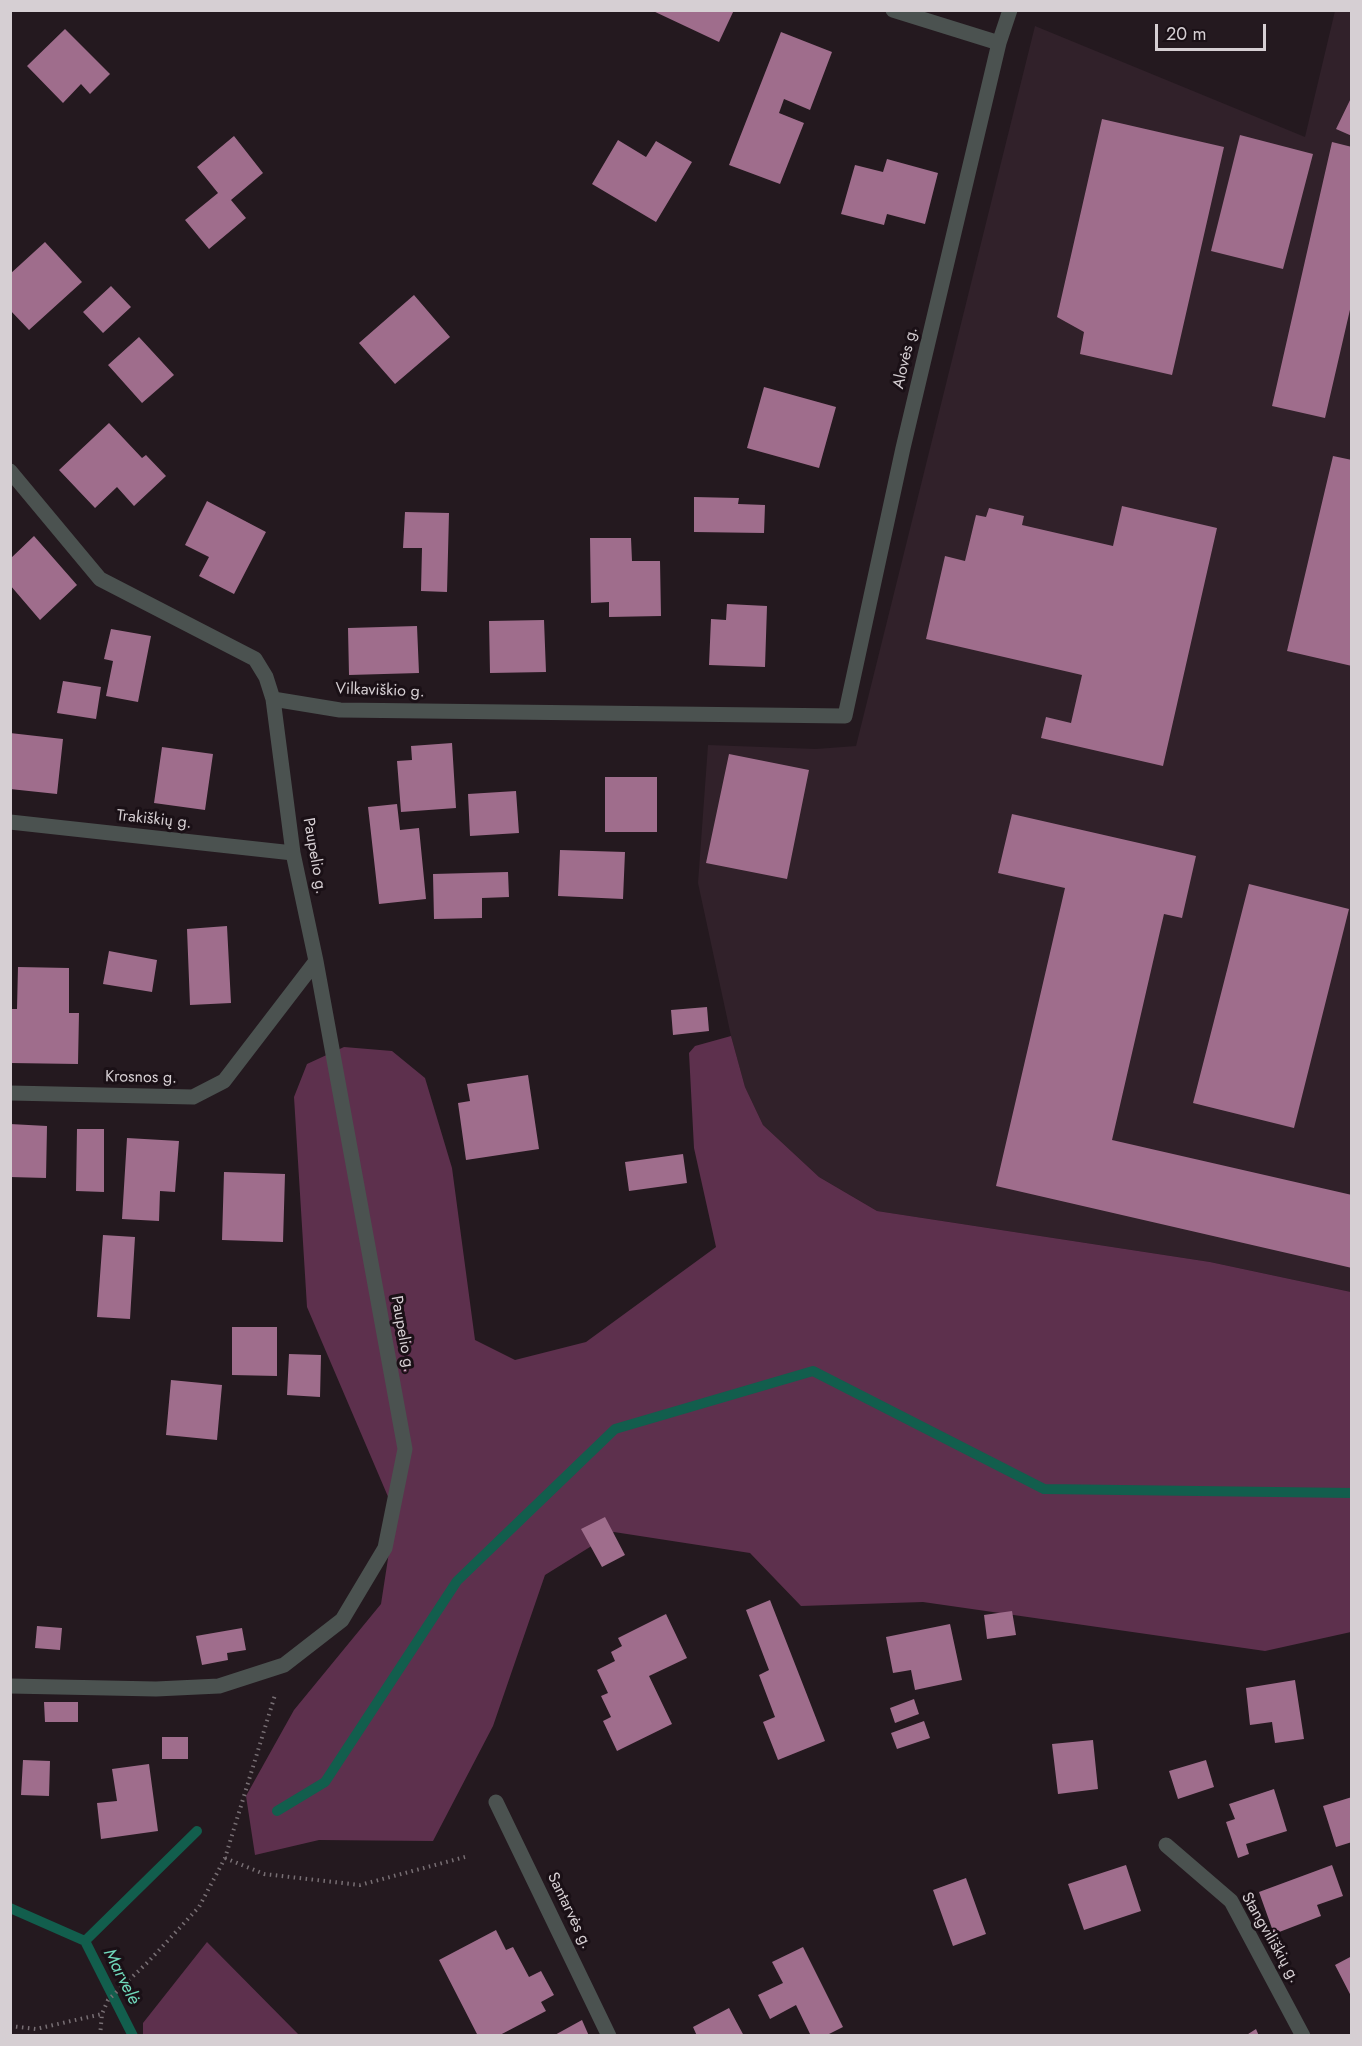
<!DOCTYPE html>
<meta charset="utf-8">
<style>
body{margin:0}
#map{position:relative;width:1362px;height:2046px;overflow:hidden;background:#24191f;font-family:Jost,sans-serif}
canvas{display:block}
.frame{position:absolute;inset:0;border:12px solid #d6cfd3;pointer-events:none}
.scale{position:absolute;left:1155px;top:24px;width:111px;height:27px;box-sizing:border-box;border:3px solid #d6cfd3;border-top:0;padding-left:8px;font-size:18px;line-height:21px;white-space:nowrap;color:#d6cfd3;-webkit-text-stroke:4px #1a1016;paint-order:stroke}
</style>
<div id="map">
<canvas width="1362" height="2046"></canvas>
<div class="frame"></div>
<div class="scale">20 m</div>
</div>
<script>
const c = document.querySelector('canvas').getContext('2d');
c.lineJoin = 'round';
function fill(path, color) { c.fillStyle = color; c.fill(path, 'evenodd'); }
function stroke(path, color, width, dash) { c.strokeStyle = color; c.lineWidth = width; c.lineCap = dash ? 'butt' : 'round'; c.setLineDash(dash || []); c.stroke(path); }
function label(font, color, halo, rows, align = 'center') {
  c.font = font + ' Jost,sans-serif'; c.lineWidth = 6; c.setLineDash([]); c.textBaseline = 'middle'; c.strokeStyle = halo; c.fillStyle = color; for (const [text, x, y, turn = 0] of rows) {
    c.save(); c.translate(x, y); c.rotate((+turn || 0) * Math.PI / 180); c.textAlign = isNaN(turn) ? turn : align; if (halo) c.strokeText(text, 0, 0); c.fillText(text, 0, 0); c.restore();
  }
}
const built = new Path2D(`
 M 1335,11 L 1351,11 L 1351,1292 L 1210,1262 L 877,1211 L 819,1177 L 763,1125 L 745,1087 L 731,1036 L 698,883 L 708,745 L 816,749 L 856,746 L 1035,26 L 1305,137 Z`);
const forest = new Path2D(`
 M 731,1036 L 745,1087 L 763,1125 L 819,1177 L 877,1211 L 1210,1262 L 1351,1292 L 1351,1632 L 1265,1651 L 923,1602 L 801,1606 L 750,1553 L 614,1532 L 545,1575 L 493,1726 L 433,1841 L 319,1840 L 255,1855 L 246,1796 L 294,1710 L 381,1604 L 395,1513 L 307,1307 L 294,1097 L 307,1064 L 344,1047 L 392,1051 L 425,1078 L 452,1168 L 475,1340 L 515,1360 L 586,1342 L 716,1247 L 694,1148 L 689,1053 L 695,1046 Z
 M 207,1942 L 299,2035 L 143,2035 L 143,2023 Z`);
const stream = new Path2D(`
 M 277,1811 L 325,1782 L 457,1581 L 615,1429 L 813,1371 L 1044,1489 L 1352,1493
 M 10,1908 L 85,1941 L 133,2036
 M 85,1941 L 197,1831`);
const building = new Path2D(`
 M 651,10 L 734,10 L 719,42 Z
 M 65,29 L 110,74 L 90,94 L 81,84 L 63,103 L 27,66 Z
 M 781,32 L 832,52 L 810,110 L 784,99 L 779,113 L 804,123 L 780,184 L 729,165 Z
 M 1352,96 L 1352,136 L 1336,129 Z
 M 1102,119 L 1224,147 L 1172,375 L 1080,354 L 1084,332 L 1057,317 Z
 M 1240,135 L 1313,154 L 1283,269 L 1211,251 Z
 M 234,136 L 263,173 L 231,200 L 246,218 L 209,249 L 185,220 L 218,193 L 197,167 Z
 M 618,140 L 646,157 L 656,141 L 692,162 L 656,222 L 592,184 Z
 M 1332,142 L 1352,147 L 1352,301 L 1325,418 L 1272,406 Z
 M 887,159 L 938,173 L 925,224 L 887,214 L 884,225 L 841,214 L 855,165 L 883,172 Z
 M 45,242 L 82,282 L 29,330 L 10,310 L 10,274 Z
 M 111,286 L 131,307 L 103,333 L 83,312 Z
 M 414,295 L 450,337 L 395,384 L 359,343 Z
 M 139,337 L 174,375 L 142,403 L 108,365 Z
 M 764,387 L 836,407 L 819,468 L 747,448 Z
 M 109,423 L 142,458 L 146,455 L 166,476 L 134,506 L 117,487 L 95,508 L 59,470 Z
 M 1333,456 L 1352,460 L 1352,666 L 1287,651 Z
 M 694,497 L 739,498 L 738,504 L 765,505 L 764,533 L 694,532 Z
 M 207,501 L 266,532 L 234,594 L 199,576 L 209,557 L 185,545 Z
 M 1122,506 L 1217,528 L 1163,766 L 1041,738 L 1046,717 L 1071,723 L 1082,675 L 926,639 L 945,556 L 965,561 L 976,515 L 986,517 L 989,508 L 1024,516 L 1022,525 L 1113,546 Z
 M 405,512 L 449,513 L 447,592 L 421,591 L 422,548 L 403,548 Z
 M 34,536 L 77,585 L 40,620 L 10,585 L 10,559 Z
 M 590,538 L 631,538 L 632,561 L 660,561 L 661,616 L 609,617 L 609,602 L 591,603 Z
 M 727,604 L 767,606 L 765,667 L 709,665 L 711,619 L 726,620 Z
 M 544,620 L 546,672 L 490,673 L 489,621 Z
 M 417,626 L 419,673 L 349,675 L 348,628 Z
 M 111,629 L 151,636 L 138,702 L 106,696 L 113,661 L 104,659 Z
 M 63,681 L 101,687 L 96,719 L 57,713 Z
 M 10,733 L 63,739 L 57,794 L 10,789 Z
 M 452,743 L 456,808 L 401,812 L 397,761 L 412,760 L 411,746 Z
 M 162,747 L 213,754 L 205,810 L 154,803 Z
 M 729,754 L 809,770 L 787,879 L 706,863 Z
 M 605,777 L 657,777 L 657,832 L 605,832 Z
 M 516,791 L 519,833 L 470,836 L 468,794 Z
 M 397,804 L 400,830 L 419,828 L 426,899 L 379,904 L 368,807 Z
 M 1012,814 L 1196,856 L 1182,918 L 1164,914 L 1112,1140 L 1352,1195 L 1352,1268 L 996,1186 L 1065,888 L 998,873 Z
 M 560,850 L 625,852 L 623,899 L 558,896 Z
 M 508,872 L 509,897 L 482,898 L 482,918 L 434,919 L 433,874 Z
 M 1249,884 L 1349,909 L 1294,1128 L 1193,1103 Z
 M 227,926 L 231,1003 L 190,1005 L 187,929 Z
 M 109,951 L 157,960 L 152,992 L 103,984 Z
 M 18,967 L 69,968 L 69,1013 L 79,1013 L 78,1064 L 10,1063 L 10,1009 L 17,1009 Z
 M 707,1007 L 709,1031 L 673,1035 L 671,1010 Z
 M 528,1075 L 539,1149 L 466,1160 L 458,1103 L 470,1101 L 467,1084 Z
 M 10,1124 L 47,1126 L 46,1178 L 10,1177 Z
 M 77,1129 L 104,1129 L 104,1192 L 76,1191 Z
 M 127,1138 L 179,1141 L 175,1192 L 160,1191 L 159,1221 L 122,1219 Z
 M 683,1154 L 687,1183 L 629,1191 L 625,1162 Z
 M 224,1172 L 285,1174 L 283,1242 L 222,1240 Z
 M 103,1235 L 135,1237 L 130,1319 L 97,1317 Z
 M 232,1327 L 277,1327 L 277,1376 L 232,1375 Z
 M 289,1354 L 321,1355 L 320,1397 L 287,1395 Z
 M 171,1380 L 222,1385 L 217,1440 L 166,1435 Z
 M 605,1517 L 625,1555 L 602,1567 L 581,1529 Z
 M 770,1600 L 825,1741 L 778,1760 L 763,1722 L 775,1717 L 759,1675 L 769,1670 L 746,1610 Z
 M 1012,1611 L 1016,1635 L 987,1639 L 984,1615 Z
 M 666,1614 L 687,1658 L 649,1676 L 672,1724 L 617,1751 L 603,1721 L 611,1717 L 601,1696 L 608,1693 L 597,1670 L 615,1661 L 611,1652 L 622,1646 L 618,1638 Z
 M 950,1624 L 962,1680 L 915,1690 L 911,1670 L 893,1673 L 886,1637 Z
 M 37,1626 L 62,1628 L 60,1650 L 35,1648 Z
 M 242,1628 L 246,1650 L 227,1653 L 228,1660 L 202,1665 L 196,1636 Z
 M 1295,1680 L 1304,1739 L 1275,1743 L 1272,1722 L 1250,1725 L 1246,1688 Z
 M 914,1699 L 919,1714 L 895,1723 L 890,1708 Z
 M 44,1702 L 78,1702 L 78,1722 L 45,1722 Z
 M 924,1721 L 930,1738 L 897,1749 L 891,1733 Z
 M 162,1737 L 188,1737 L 188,1759 L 162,1759 Z
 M 1093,1740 L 1098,1789 L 1058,1794 L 1052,1744 Z
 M 23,1760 L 50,1761 L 49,1796 L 21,1795 Z
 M 1206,1760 L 1214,1787 L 1178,1799 L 1169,1771 Z
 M 149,1764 L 158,1831 L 101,1839 L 97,1803 L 117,1801 L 112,1769 Z
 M 1274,1789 L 1287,1831 L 1246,1844 L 1249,1854 L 1238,1858 L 1226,1822 L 1235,1819 L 1229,1804 Z
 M 1352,1797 L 1352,1842 L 1336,1847 L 1323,1806 Z
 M 1126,1865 L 1141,1911 L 1084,1930 L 1068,1884 Z
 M 1332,1865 L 1343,1896 L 1317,1905 L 1321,1916 L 1274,1934 L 1259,1892 Z
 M 966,1878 L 986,1934 L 953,1946 L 933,1890 Z
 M 496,1930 L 506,1950 L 513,1947 L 529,1977 L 541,1971 L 554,1995 L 541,2002 L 546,2011 L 498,2036 L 478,2036 L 439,1960 Z
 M 803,1947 L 843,2027 L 825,2036 L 811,2036 L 796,2005 L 770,2019 L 758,1995 L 783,1983 L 772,1962 Z
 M 1352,1956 L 1352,1998 L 1335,1965 Z
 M 729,2008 L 744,2036 L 697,2036 L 693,2027 Z
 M 582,2020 L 589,2036 L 553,2036 Z
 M 1256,2029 L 1259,2036 L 1245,2036 Z`);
const path = new Path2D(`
 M 225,1858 L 264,1874 L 360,1885 L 465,1857
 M 10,2026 L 36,2029 L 102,2014
 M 100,2036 L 102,2014 L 108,2000 L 149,1961 L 199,1907 L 225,1858 L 275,1695`);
const minor = new Path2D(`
 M 893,10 L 999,43
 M 10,471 L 100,579 L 255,659 L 266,677 L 273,699 L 340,710 L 845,716 L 903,448 L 999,43 L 1010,10
 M 10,822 L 293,853
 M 10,1093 L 193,1097 L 224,1081 L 316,961
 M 10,1686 L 156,1689 L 219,1686 L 284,1665 L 342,1620 L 385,1548 L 405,1449 L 316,961 L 293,853 L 273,699
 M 496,1802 L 609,2036
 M 1166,1845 L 1231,1901 L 1303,2036`);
const streetNames = [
 ["Alovės g.",906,358,-77],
 ["Vilkaviškio g.",380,691,2],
 ["Trakiškių g.",154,820,6],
 ["Paupelio g.",314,856,80],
 ["Krosnos g.",141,1078,1],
 ["Paupelio g.",402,1334,80],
 ["Santarvės g.",569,1911,64],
 ["Stangviliškių g.",1270,1938,60]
];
const waterNames = [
 ["Marvelė",121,1977,63]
];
fill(built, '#31212a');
fill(forest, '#5d304d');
stroke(stream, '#125e4d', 10);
fill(building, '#9f6d8c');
stroke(path, '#786f74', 4, [1.5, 4.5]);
stroke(minor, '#4b5250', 15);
label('16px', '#d6cfd3', '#1a1016', streetNames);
label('italic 18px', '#70d8bb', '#1a1016', waterNames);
</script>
